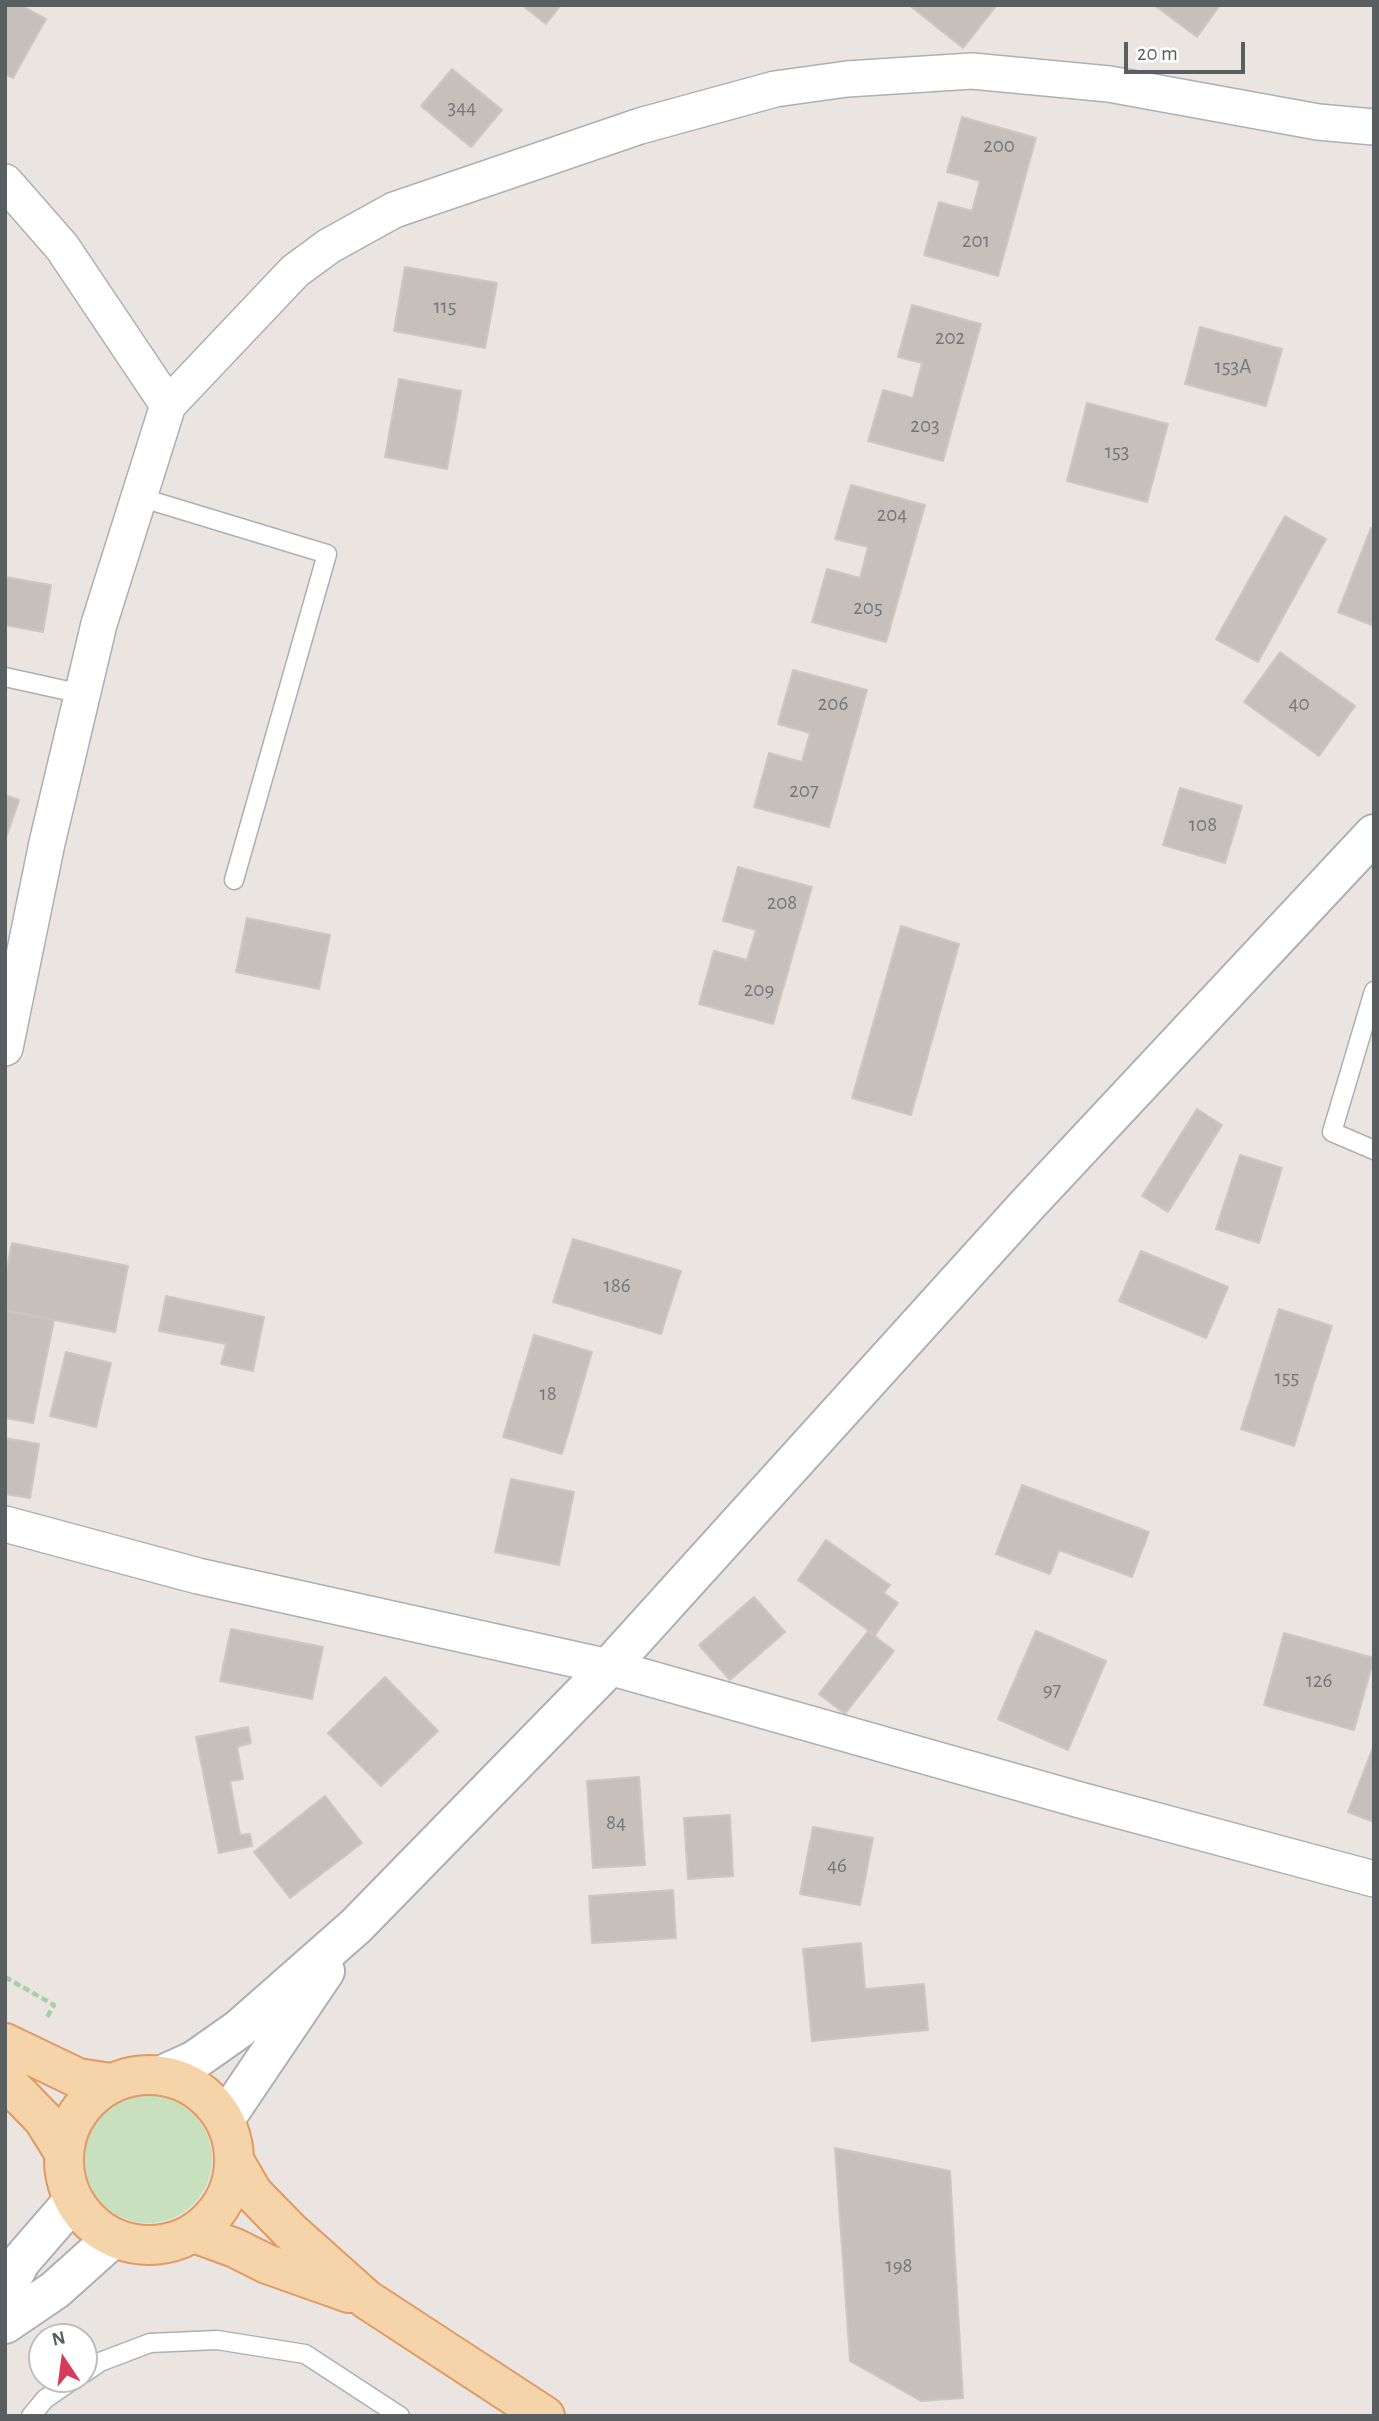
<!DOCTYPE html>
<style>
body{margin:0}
#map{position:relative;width:1379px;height:2421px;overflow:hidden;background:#ebe5e1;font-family:"Alegreya Sans",sans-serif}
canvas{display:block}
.frame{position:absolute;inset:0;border:7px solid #595e60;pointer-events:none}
.north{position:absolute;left:28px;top:2323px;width:70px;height:70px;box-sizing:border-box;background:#fff;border:2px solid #bdbfbf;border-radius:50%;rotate:347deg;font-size:19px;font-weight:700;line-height:28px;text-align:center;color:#595e60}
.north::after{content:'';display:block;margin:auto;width:24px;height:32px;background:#d73b5c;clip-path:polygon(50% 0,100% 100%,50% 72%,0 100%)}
.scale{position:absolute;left:1124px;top:42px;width:121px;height:32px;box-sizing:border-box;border:4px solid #595e60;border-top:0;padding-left:9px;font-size:21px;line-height:24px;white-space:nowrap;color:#595e60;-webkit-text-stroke:5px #fff;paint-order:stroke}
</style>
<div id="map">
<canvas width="1379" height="2421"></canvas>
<div class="frame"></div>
<div class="north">N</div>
<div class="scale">20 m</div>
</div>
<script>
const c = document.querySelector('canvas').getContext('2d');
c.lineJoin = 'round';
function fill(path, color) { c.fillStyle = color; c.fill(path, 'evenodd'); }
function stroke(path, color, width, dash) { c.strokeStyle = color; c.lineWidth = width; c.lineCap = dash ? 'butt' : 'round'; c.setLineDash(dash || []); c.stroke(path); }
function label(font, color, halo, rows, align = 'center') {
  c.font = font + ' "Alegreya Sans",sans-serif'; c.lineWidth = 5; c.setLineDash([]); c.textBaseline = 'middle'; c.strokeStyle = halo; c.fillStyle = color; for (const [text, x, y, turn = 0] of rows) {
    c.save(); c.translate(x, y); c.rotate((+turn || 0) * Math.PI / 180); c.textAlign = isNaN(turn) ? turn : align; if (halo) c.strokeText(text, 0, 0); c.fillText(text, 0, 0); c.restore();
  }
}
const green = new Path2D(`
 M84 2159a64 64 0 1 1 128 0a64 64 0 1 1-128 0Z`);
const building = new Path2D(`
 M 5,5 L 21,5 L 46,19 L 13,78 L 5,74 Z
 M 522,5 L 561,5 L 546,24 Z
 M 909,5 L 997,5 L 963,48 Z
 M 1154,5 L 1220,5 L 1197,37 Z
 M 452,69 L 502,110 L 471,147 L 421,106 Z
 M 962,117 L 1036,138 L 998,276 L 924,255 L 939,202 L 972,211 L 980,181 L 947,172 Z
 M 405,267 L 497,283 L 485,348 L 394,331 Z
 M 912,305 L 981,324 L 943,461 L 868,441 L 883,390 L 913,398 L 922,363 L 898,357 Z
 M 1200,327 L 1282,349 L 1266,406 L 1185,384 Z
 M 399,379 L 461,391 L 447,469 L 385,457 Z
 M 1087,403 L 1168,424 L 1147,502 L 1067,481 Z
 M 851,485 L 925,505 L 886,642 L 812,622 L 827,569 L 860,578 L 868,547 L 835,539 Z
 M 1285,516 L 1326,539 L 1258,662 L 1216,639 Z
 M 1371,528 L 1374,530 L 1374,626 L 1338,612 Z
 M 5,577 L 51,585 L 43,632 L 5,625 Z
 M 1280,652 L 1355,706 L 1319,756 L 1244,702 Z
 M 793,670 L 867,690 L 829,827 L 754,807 L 769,753 L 802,762 L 810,733 L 778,724 Z
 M 1180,788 L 1242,806 L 1225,863 L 1163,845 Z
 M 5,795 L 19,800 L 5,841 Z
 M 738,867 L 812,887 L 773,1024 L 699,1004 L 714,951 L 747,960 L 756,930 L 723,921 Z
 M 247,918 L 330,935 L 319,989 L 236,972 Z
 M 901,926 L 959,944 L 911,1115 L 852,1098 Z
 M 1197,1109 L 1222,1125 L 1168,1212 L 1142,1196 Z
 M 1240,1155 L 1282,1168 L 1259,1243 L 1216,1229 Z
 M 573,1239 L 681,1271 L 661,1334 L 553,1302 Z
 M 12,1243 L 128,1266 L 115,1332 L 5,1310 L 5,1277 Z
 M 1141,1251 L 1228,1287 L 1206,1338 L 1119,1301 Z
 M 166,1296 L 264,1317 L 253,1371 L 221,1364 L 226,1344 L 159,1331 Z
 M 1279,1309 L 1332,1326 L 1294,1446 L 1241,1429 Z
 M 5,1310 L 54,1320 L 33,1423 L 5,1418 Z
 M 534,1335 L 592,1352 L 562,1454 L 503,1437 Z
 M 66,1352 L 111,1363 L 96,1427 L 50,1416 Z
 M 5,1438 L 39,1444 L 30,1498 L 5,1494 Z
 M 511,1479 L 574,1492 L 559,1565 L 495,1552 Z
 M 1022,1485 L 1149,1532 L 1132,1577 L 1059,1550 L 1050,1574 L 996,1554 Z
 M 826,1540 L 890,1585 L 884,1593 L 898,1603 L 875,1635 L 798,1580 Z
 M 754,1597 L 785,1632 L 730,1680 L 699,1645 Z
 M 231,1629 L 323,1647 L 312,1699 L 220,1681 Z
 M 868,1631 L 894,1651 L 845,1714 L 819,1694 Z
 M 1036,1631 L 1106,1661 L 1068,1750 L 998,1719 Z
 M 1284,1633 L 1374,1658 L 1354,1730 L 1264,1705 Z
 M 385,1677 L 438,1731 L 381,1786 L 328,1733 Z
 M 248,1727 L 251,1743 L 237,1747 L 243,1779 L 230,1781 L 240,1835 L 250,1834 L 252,1846 L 219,1853 L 196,1737 Z
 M 1374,1745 L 1374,1822 L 1348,1812 Z
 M 639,1777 L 645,1865 L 593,1868 L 587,1781 Z
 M 325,1796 L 362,1843 L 290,1898 L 254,1852 Z
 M 730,1815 L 733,1876 L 688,1879 L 684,1818 Z
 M 813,1827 L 873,1838 L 860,1905 L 800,1894 Z
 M 673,1890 L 676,1938 L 592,1943 L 589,1896 Z
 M 861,1943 L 865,1989 L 924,1984 L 928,2030 L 812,2041 L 803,1949 Z
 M 835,2148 L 950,2171 L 963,2398 L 921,2401 L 850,2361 Z`);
const path = new Path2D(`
 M 5,1977 L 54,2005 L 46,2019`);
const lane = new Path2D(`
 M 139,497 L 327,554 L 234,880
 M 5,677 L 82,694
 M 1374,991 L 1332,1132 L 1374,1150
 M 84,2373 L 100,2362 L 150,2343 L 217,2340 L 305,2354 L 400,2416
 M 31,2416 L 45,2399 L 74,2379`);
const street = new Path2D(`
 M 5,182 L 62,247 L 168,405
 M 5,1048 L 47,843 L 99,624 L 168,405 L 295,271 L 329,246 L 394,210 L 640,126 L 775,89 L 847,79 L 972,71 L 1109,84 L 1318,122 L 1374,127
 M 5,1524 L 198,1576 L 609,1667 L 1080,1800 L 1374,1879`);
const secondary = new Path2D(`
 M 162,2075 L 195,2060 L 239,2029 L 356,1926 L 609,1667 L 1028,1204 L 1374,834
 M 225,2119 L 325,1971
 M 5,2291 L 21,2261 L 73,2201
 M 5,2324 L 55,2290 L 113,2238`);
const primary = new Path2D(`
 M 5,2043 L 78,2078 L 111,2083
 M64 2160a85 85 0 1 1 170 0a85 85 0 1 1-170 0Z
 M 5,2080 L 43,2119 L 63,2151
 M 235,2162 L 253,2193 L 290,2231 L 366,2299 L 545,2416
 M 194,2233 L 235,2248 L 267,2264 L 349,2293`);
const numberNames = [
 ["344",462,108],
 ["200",999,146],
 ["201",976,241],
 ["115",445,307],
 ["202",950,338],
 ["153A",1233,367],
 ["203",925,426],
 ["153",1117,452],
 ["204",892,515],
 ["205",868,608],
 ["206",833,704],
 ["40",1299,704],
 ["207",804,791],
 ["108",1203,825],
 ["208",782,903],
 ["209",759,990],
 ["186",617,1286],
 ["155",1287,1378],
 ["18",548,1394],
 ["126",1319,1681],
 ["97",1052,1690],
 ["84",616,1823],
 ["46",837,1866],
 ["198",899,2266]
];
fill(green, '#c9e0bf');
fill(building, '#c6c0bd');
stroke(building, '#cfc6c0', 2);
stroke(lane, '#acb0b2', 21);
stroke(street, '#acb0b2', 38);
stroke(secondary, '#abb0b3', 42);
stroke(primary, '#e29962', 42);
stroke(path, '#a5d1a4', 4.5, [7, 3.5]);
stroke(lane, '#fff', 18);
stroke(street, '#fff', 35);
stroke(secondary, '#fff', 38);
stroke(primary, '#f6d4aa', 38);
label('21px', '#747677', null, numberNames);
</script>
